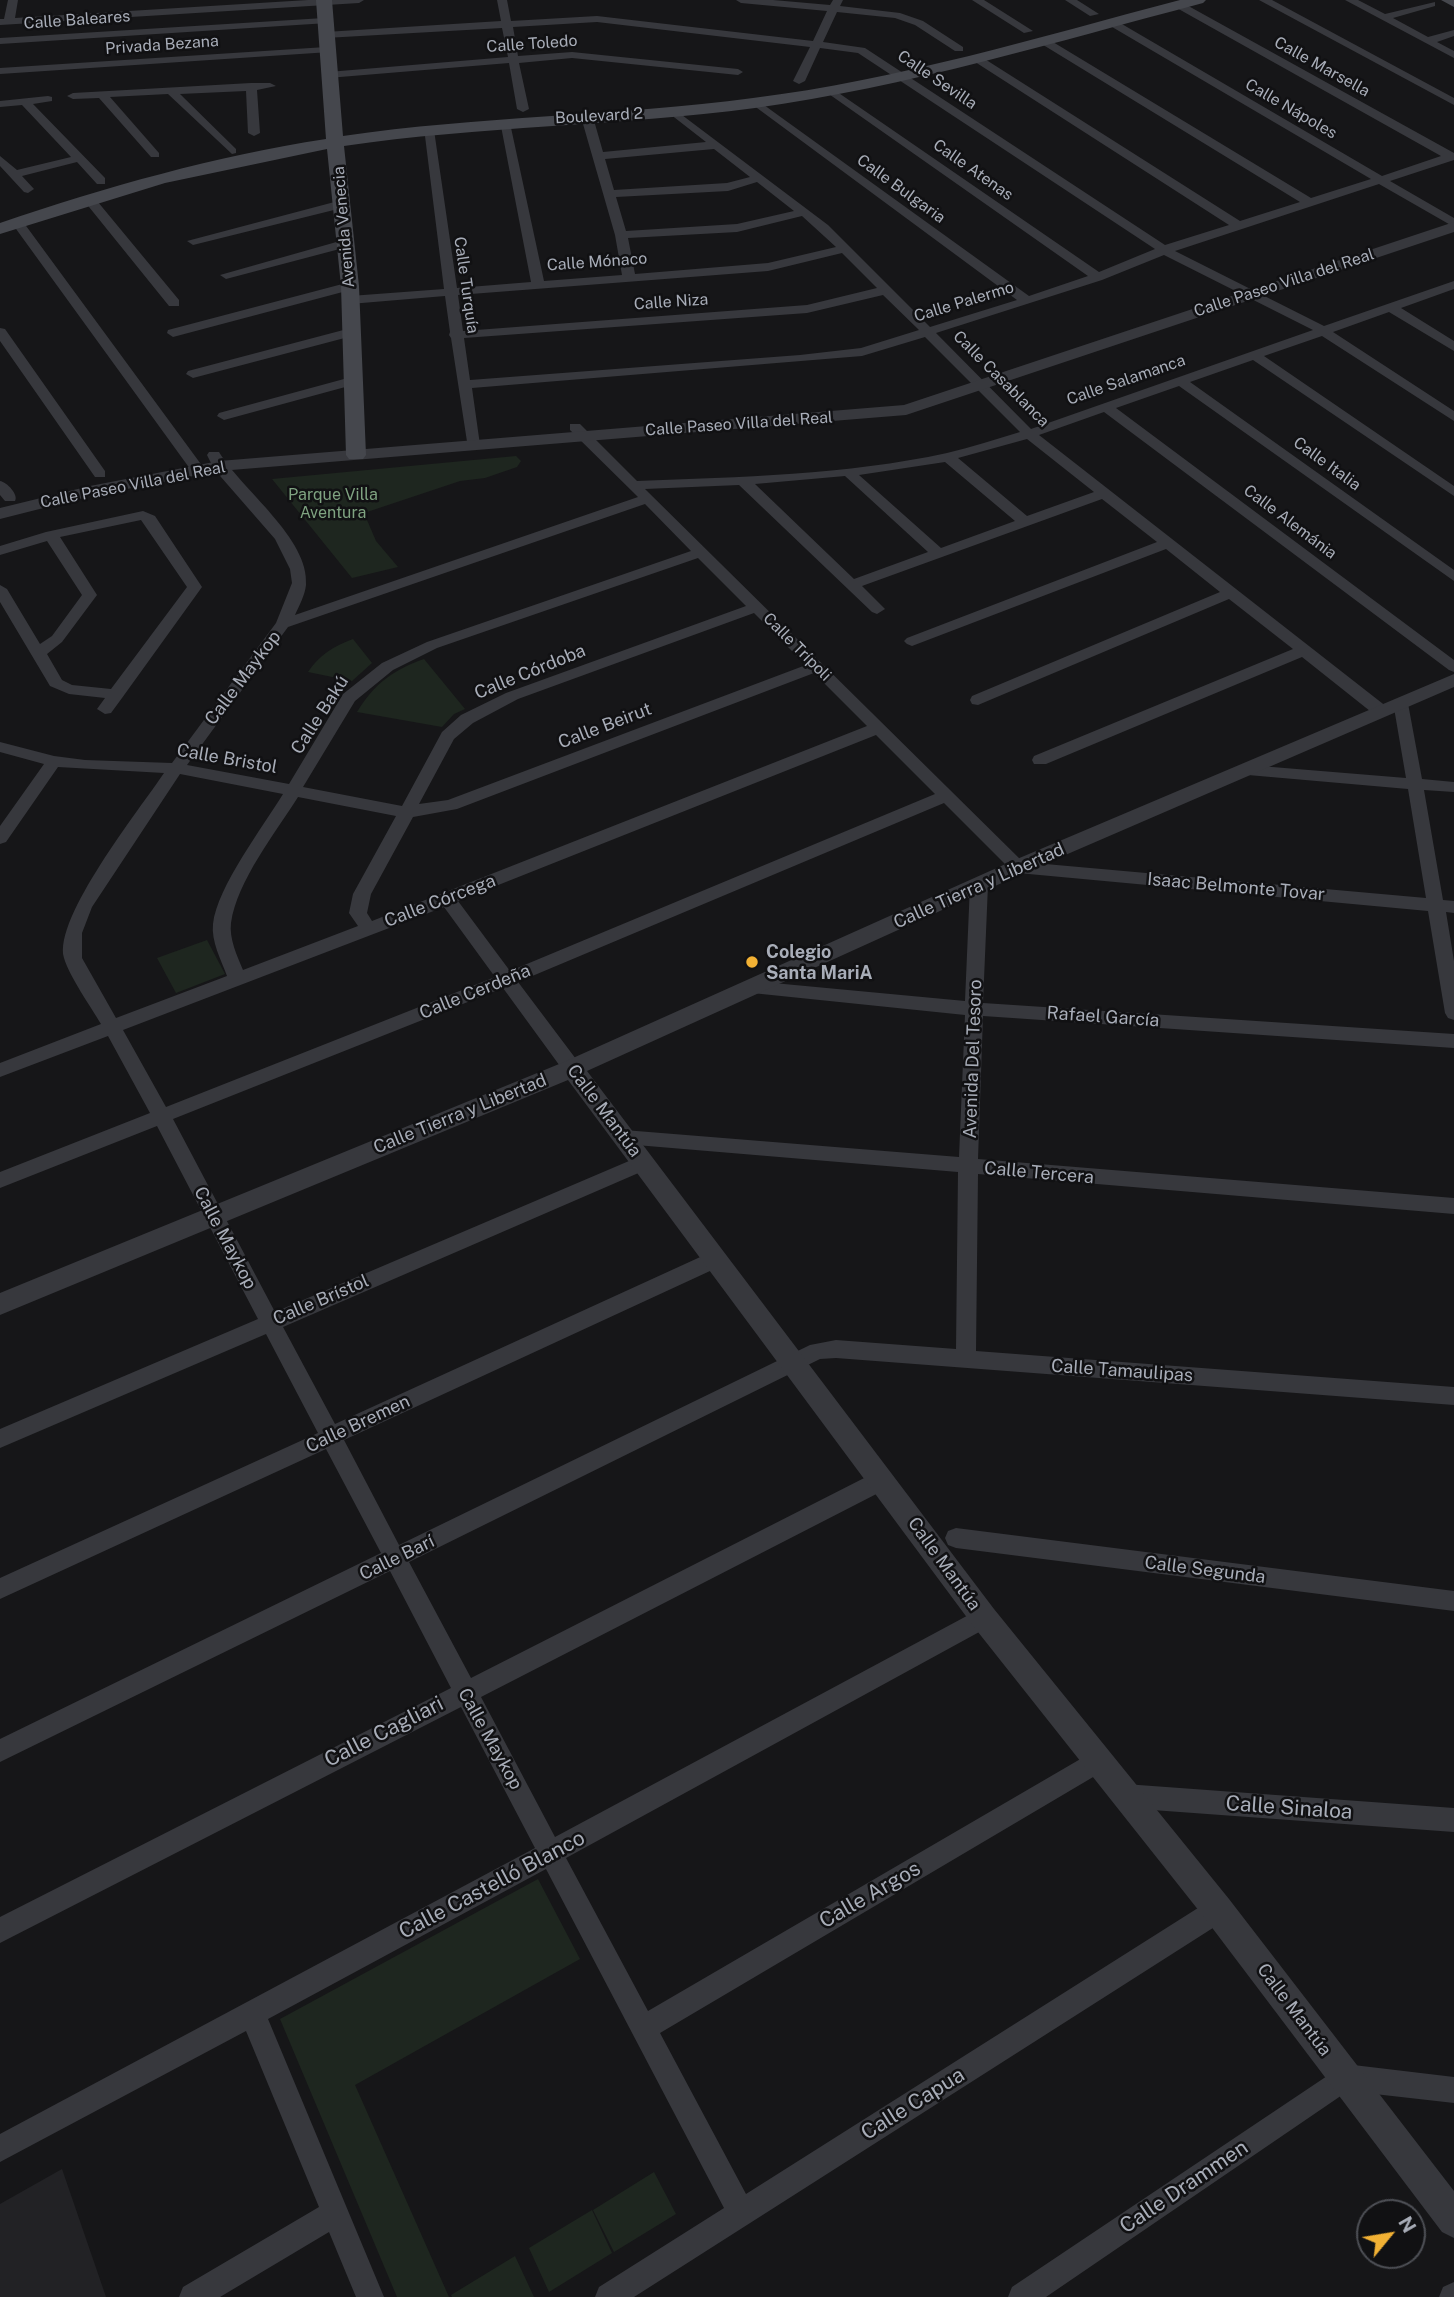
<!DOCTYPE html>
<meta charset="utf-8">
<style>
body{margin:0}
#map{position:relative;width:1454px;height:2297px;overflow:hidden;background:#161618;font-family:"Public Sans",sans-serif}
canvas{display:block}
.north{position:absolute;left:1356px;top:2199px;width:70px;height:70px;box-sizing:border-box;background:#111113;border:2px solid #4d4f55;border-radius:50%;rotate:60deg;font-size:19px;font-weight:700;line-height:28px;text-align:center;color:#a8adb8}
.north::after{content:'';display:block;margin:auto;width:24px;height:32px;background:#f2b134;clip-path:polygon(50% 0,100% 100%,50% 72%,0 100%)}
</style>
<div id="map">
<canvas width="1454" height="2297"></canvas>
<div class="north">N</div>
</div>
<script>
const c = document.querySelector('canvas').getContext('2d');
c.lineJoin = 'round';
function fill(path, color) { c.fillStyle = color; c.fill(path, 'evenodd'); }
function stroke(path, color, width, dash) { c.strokeStyle = color; c.lineWidth = width; c.lineCap = dash ? 'butt' : 'round'; c.setLineDash(dash || []); c.stroke(path); }
function label(font, color, halo, rows, align = 'center') {
  c.font = font + ' "Public Sans",sans-serif'; c.lineWidth = 5; c.setLineDash([]); c.textBaseline = 'middle'; c.strokeStyle = halo; c.fillStyle = color; for (const [text, x, y, turn = 0] of rows) {
    c.save(); c.translate(x, y); c.rotate((+turn || 0) * Math.PI / 180); c.textAlign = isNaN(turn) ? turn : align; if (halo) c.strokeText(text, 0, 0); c.fillText(text, 0, 0); c.restore();
  }
}
const built = new Path2D(`
 M 62,2169 L 106,2297 L 0,2297 L 0,2204 Z`);
const green = new Path2D(`
 M 516,456 L 521,461 L 517,467 L 485,478 L 460,481 L 364,513 L 376,541 L 398,567 L 352,578 L 272,479 Z
 M 353,639 L 372,663 L 352,681 L 308,672 C 319,655 334,646 353,639 Z
 M 424,659 L 465,709 L 454,714 L 442,727 L 357,712 C 374,684 393,670 424,659 Z
 M 207,940 L 225,974 L 176,993 L 157,958 Z
 M 538,1879 L 580,1959 L 355,2085 L 449,2297 L 397,2297 L 280,2019 Z
 M 654,2172 L 676,2214 L 614,2252 L 593,2210 Z
 M 592,2210 L 612,2253 L 549,2292 L 529,2248 Z
 M 515,2256 L 534,2297 L 452,2297 L 451,2295 Z`);
const minor = new Path2D(`
 M 8,0 L 18,0 L 15,18 L 308,0 L 364,0 L 359,3 L 0,25 L 0,19 L 4,19 Z
 M 497,0 L 507,0 L 511,21 L 597,16 L 813,41 L 827,11 L 741,3 L 736,0 L 773,0 L 830,5 L 833,0 L 843,0 L 840,6 L 900,13 L 923,21 L 963,47 L 963,51 L 955,51 L 915,25 L 895,18 L 837,12 L 823,42 L 865,48 L 1165,245 L 1229,225 L 972,60 L 972,56 L 980,56 L 1240,221 L 1300,202 L 1040,43 L 1040,39 L 1048,39 L 1311,198 L 1371,179 L 1107,24 L 1107,20 L 1115,20 L 1382,176 L 1441,156 L 1175,7 L 1175,3 L 1183,3 L 1454,153 L 1454,160 L 1390,181 L 1454,218 L 1454,227 L 1379,184 L 1175,251 L 1324,326 L 1454,281 L 1454,289 L 1401,308 L 1454,341 L 1454,351 L 1389,312 L 1333,332 L 1454,411 L 1454,421 L 1322,336 L 1264,356 L 1454,486 L 1454,496 L 1253,360 L 1190,382 L 1454,570 L 1454,581 L 1179,386 L 1116,408 L 1454,660 L 1454,672 L 1449,670 L 1104,412 L 1039,435 L 1387,707 L 1389,711 L 1387,715 L 1375,715 L 1302,657 L 1046,764 L 1034,764 L 1032,760 L 1034,756 L 1293,649 L 1229,599 L 978,705 L 972,704 L 970,700 L 972,696 L 1220,592 L 1166,549 L 912,646 L 907,644 L 904,641 L 907,638 L 1157,542 L 1102,499 L 862,586 L 885,609 L 877,614 L 872,612 L 739,485 L 645,489 L 1023,862 L 1426,898 L 1408,789 L 1248,775 L 1240,770 L 1248,765 L 1406,778 L 1393,702 L 1401,697 L 1407,698 L 1422,779 L 1454,782 L 1454,792 L 1424,790 L 1443,900 L 1454,901 L 1454,913 L 1446,912 L 1454,961 L 1454,1020 L 1448,1018 L 1445,1013 L 1428,911 L 1018,873 L 1012,871 L 944,803 L 518,982 L 579,1063 L 581,1068 L 579,1073 L 565,1073 L 503,988 L 173,1119 L 275,1312 L 636,1158 L 643,1156 L 650,1158 L 653,1163 L 650,1168 L 283,1327 L 335,1424 L 709,1253 L 716,1251 L 723,1253 L 726,1259 L 723,1265 L 344,1440 L 399,1545 L 810,1345 L 836,1340 L 956,1349 L 958,1172 L 624,1144 L 617,1142 L 614,1137 L 617,1132 L 624,1130 L 959,1157 L 965,1015 L 752,993 L 746,992 L 743,987 L 746,982 L 752,981 L 965,1001 L 970,885 L 979,879 L 988,885 L 983,1003 L 1454,1034 L 1454,1048 L 983,1016 L 978,1159 L 1454,1198 L 1454,1214 L 978,1174 L 976,1351 L 1454,1387 L 1454,1405 L 836,1358 L 820,1359 L 409,1562 L 471,1678 L 874,1473 L 882,1471 L 890,1473 L 893,1480 L 890,1487 L 481,1697 L 555,1837 L 976,1611 L 984,1608 L 992,1611 L 995,1618 L 992,1625 L 566,1858 L 648,2011 L 1089,1754 L 1097,1751 L 1105,1754 L 1109,1762 L 1105,1770 L 660,2033 L 746,2194 L 1209,1901 L 1218,1897 L 1227,1901 L 1231,1910 L 1227,1919 L 634,2297 L 595,2297 L 599,2287 L 724,2208 L 546,1869 L 268,2019 L 384,2297 L 356,2297 L 329,2232 L 220,2297 L 179,2297 L 183,2287 L 319,2207 L 246,2031 L 0,2162 L 0,2134 L 535,1848 L 461,1707 L 0,1943 L 0,1917 L 451,1688 L 390,1571 L 0,1762 L 0,1739 L 381,1553 L 326,1449 L 0,1599 L 0,1578 L 318,1433 L 266,1334 L 0,1448 L 0,1429 L 258,1319 L 157,1126 L 0,1188 L 0,1172 L 150,1113 L 108,1036 L 0,1077 L 0,1063 L 101,1024 C 91,1007 69,976 64,958 C 53,918 140,809 164,773 L 58,767 L 6,842 L 0,844 L 0,826 L 44,764 L 0,752 L 0,742 L 54,756 L 85,760 L 172,763 L 276,623 L 292,583 L 290,569 L 275,539 L 214,469 L 207,455 L 209,452 L 219,452 C 241,489 310,539 306,585 C 305,595 299,606 295,615 L 638,497 L 570,430 L 570,424 L 580,424 L 637,481 C 740,477 846,475 947,453 C 972,447 996,439 1020,432 L 925,337 L 862,356 L 472,388 L 480,445 L 473,449 L 468,448 L 451,338 L 449,335 L 450,332 L 445,296 L 350,304 L 344,300 L 350,296 L 444,289 L 424,128 L 434,130 L 457,288 L 531,282 L 500,121 L 510,123 L 544,281 L 622,275 L 615,235 L 581,117 L 583,115 L 593,117 L 603,152 L 706,142 L 670,114 L 670,110 L 674,109 L 828,225 L 930,327 L 1017,300 L 753,105 L 751,103 L 757,100 L 1029,296 L 1088,276 L 826,92 L 826,88 L 830,87 L 1099,272 L 1155,249 L 858,53 L 820,48 L 805,81 L 799,84 L 793,81 L 810,47 L 597,22 L 513,27 L 518,56 L 572,52 L 738,69 L 743,72 L 738,75 L 572,58 L 519,63 L 529,109 L 523,112 L 517,109 L 509,63 L 328,78 L 323,75 L 328,72 L 508,57 L 502,28 L 325,38 L 320,35 L 325,32 L 501,21 ZM 714,149 L 750,177 L 727,183 L 614,190 L 605,159 ZM 757,182 L 794,211 L 737,224 L 626,231 L 616,197 L 728,191 ZM 802,216 L 836,247 L 768,263 L 635,274 L 628,238 L 737,232 ZM 842,253 L 877,288 L 807,305 L 463,331 L 458,295 L 768,271 ZM 1164,255 L 1313,330 L 1031,429 L 936,333 L 1102,280 ZM 883,295 L 919,330 L 861,348 L 800,355 L 470,380 L 464,338 L 807,313 ZM 1027,439 L 1094,492 L 1027,516 L 958,458 ZM 945,462 L 1015,521 L 941,548 L 859,475 ZM 845,476 L 928,552 L 854,579 L 755,484 ZM 645,504 L 691,551 L 427,642 L 382,663 L 343,694 L 289,784 L 187,765 L 288,627 ZM 698,558 L 746,606 L 506,693 L 461,715 L 442,732 L 402,806 L 303,787 L 355,701 L 393,670 L 437,648 ZM 754,613 L 806,665 L 448,800 L 419,804 L 454,739 L 473,723 L 518,699 ZM 814,673 L 867,726 L 372,921 L 367,913 L 371,894 L 413,817 L 457,809 ZM 876,735 L 935,794 L 510,971 L 458,901 ZM 180,774 L 283,794 C 263,827 217,887 213,924 C 211,941 221,960 227,976 L 116,1018 L 82,958 L 82,933 L 92,907 ZM 298,797 L 396,816 L 353,894 L 349,913 L 358,926 L 243,970 C 237,956 229,938 231,923 C 237,881 276,832 298,797 ZM 444,907 L 495,977 L 166,1107 L 123,1030 Z
 M 972,0 L 984,0 L 1033,31 L 1024,33 Z
 M 1065,0 L 1077,0 L 1099,14 L 1090,16 Z
 M 1259,0 L 1272,0 L 1454,98 L 1454,105 Z
 M 1345,0 L 1358,0 L 1385,14 L 1435,2 L 1435,6 L 1393,18 L 1428,37 L 1454,30 L 1454,36 L 1437,42 L 1454,51 L 1454,58 Z
 M 324,18 L 329,21 L 328,23 L 0,44 L 0,38 Z
 M 326,47 L 331,50 L 330,52 L 0,74 L 0,68 Z
 M 251,83 L 270,83 L 276,86 L 257,90 L 260,133 L 254,136 L 248,133 L 246,91 L 180,94 L 236,149 L 236,153 L 232,154 L 168,94 L 110,97 L 159,153 L 159,157 L 151,157 L 99,98 L 73,99 L 67,96 L 73,93 Z
 M 48,96 L 52,97 L 52,101 L 33,104 L 105,178 L 105,184 L 97,184 L 77,162 L 22,176 L 34,189 L 28,193 L 24,192 L 0,166 L 0,156 L 17,170 L 71,157 L 22,105 L 0,107 L 0,101 Z
 M 85,196 L 93,196 L 179,300 L 179,306 L 169,306 L 85,202 Z
 M 342,200 L 346,201 L 346,207 L 193,245 L 187,241 Z
 M 17,218 L 21,219 L 203,467 L 203,473 L 193,473 L 11,222 Z
 M 347,239 L 351,240 L 351,246 L 226,279 L 220,275 Z
 M 350,282 L 356,286 L 354,289 L 173,337 L 167,333 L 168,330 Z
 M 0,328 L 5,329 L 105,471 L 105,477 L 95,477 L 0,341 Z
 M 351,328 L 356,329 L 356,335 L 193,378 L 186,374 L 188,371 Z
 M 355,376 L 362,380 L 360,383 L 224,420 L 217,416 L 219,413 Z
 M 0,481 C 7,482 19,495 15,501 L 5,501 L 0,495 Z
 M 143,511 L 155,516 L 202,587 L 122,698 L 111,713 L 105,714 L 97,709 L 105,698 L 69,694 L 50,686 L 0,602 L 0,585 L 7,589 L 40,644 L 52,636 L 82,595 L 47,541 L 0,555 L 0,546 L 46,532 ZM 141,520 L 187,587 L 111,689 L 72,685 L 62,680 L 47,654 L 62,642 L 97,595 L 60,537 Z
 M 956,1528 L 1454,1591 L 1454,1611 L 956,1548 L 948,1545 L 945,1538 L 948,1531 Z
 M 1125,1784 L 1454,1808 L 1454,1832 L 1125,1808 L 1116,1804 L 1113,1796 L 1116,1788 Z
 M 1345,2064 L 1454,2077 L 1454,2103 L 1348,2091 L 1046,2297 L 1008,2297 L 1012,2287 Z
 M 1454,2282 L 1454,2297 L 1439,2297 L 1443,2287 Z`);
const tertiary = new Path2D(`
 M 1454,222 L 1454,232 L 906,415 L 219,471 L 91,496 L 0,519 L 0,508 L 90,486 L 219,461 L 904,405 Z
 M 1454,674 L 1454,687 L 1026,872 L 587,1071 L 994,1609 L 1229,1899 L 1454,2191 L 1454,2238 L 1442,2232 L 1207,1921 L 974,1627 L 568,1080 L 0,1315 L 0,1293 L 564,1062 L 1010,862 Z`);
const secondary = new Path2D(`
 M 316,0 L 332,0 L 343,136 C 479,116 617,116 753,98 C 898,80 1039,37 1180,0 L 1206,0 L 1203,3 C 1055,42 907,87 755,108 C 618,126 480,126 344,146 L 359,286 L 366,455 L 363,459 L 349,459 L 346,455 L 341,286 L 327,149 L 165,183 L 0,234 L 0,223 C 106,187 215,156 326,139 Z
 M 1441,0 L 1454,0 L 1454,7 Z`);
const markers = [
 [752,962,7,"#f2b134"]
];
const farStreetnames = [
 ["Calle Baleares",77,20,-4],
 ["Calle Toledo",532,44,-4],
 ["Privada Bezana",162,45,-4],
 ["Calle Marsella",1322,67,29],
 ["Calle Sevilla",937,80,34],
 ["Calle Nápoles",1291,109,30],
 ["Boulevard 2",599,116,-3],
 ["Calle Atenas",973,170,35],
 ["Calle Bulgaria",901,189,36],
 ["Avenida Venecia",344,227,-95],
 ["Calle Mónaco",597,262,-4],
 ["Calle Paseo Villa del Real",1284,283,-18],
 ["Calle Turquía",466,285,82],
 ["Calle Niza",671,302,-4],
 ["Calle Palermo",964,302,-17],
 ["Calle Casablanca",1001,379,45],
 ["Calle Salamanca",1126,380,-19],
 ["Calle Paseo Villa del Real",739,424,-4],
 ["Calle Italia",1327,464,36],
 ["Calle Paseo Villa del Real",133,485,-11],
 ["Calle Alemánia",1290,522,37],
 ["Calle Trípoli",797,647,45]
];
const farParknames = [
 ["Parque Villa",333,495],
 ["Aventura",333,513]
];
const streetNames = [
 ["Calle Córdoba",530,672,-22],
 ["Calle Maykop",243,678,-53],
 ["Calle Bakú",320,715,-57],
 ["Calle Beirut",605,726,-21],
 ["Calle Bristol",227,759,10],
 ["Calle Tierra y Libertad",979,886,-24],
 ["Isaac Belmonte Tovar",1236,887,5],
 ["Calle Córcega",440,901,-21],
 ["Calle Cerdeña",475,992,-22],
 ["Rafael García",1103,1017,4],
 ["Avenida Del Tesoro",973,1059,-88],
 ["Calle Mantúa",604,1111,53],
 ["Calle Tierra y Libertad",460,1114,-22],
 ["Calle Tercera",1039,1173,5],
 ["Calle Maykop",225,1238,62],
 ["Calle Brístol",321,1300,-23],
 ["Calle Tamaulipas",1122,1371,4],
 ["Calle Bremen",358,1424,-25],
 ["Calle Barí",397,1558,-26],
 ["Calle Mantúa",944,1564,54],
 ["Calle Segunda",1205,1570,7],
 ["Calle Maykop",490,1739,61],
 ["Calle Mantúa",1294,2010,53]
];
const poiNames = [
 ["Colegio",766,952],
 ["Santa MariA",766,973]
];
const nearStreetnames = [
 ["Calle Cagliari",384,1732,-27],
 ["Calle Sinaloa",1289,1808,4],
 ["Calle Castelló Blanco",492,1885,-28],
 ["Calle Argos",870,1895,-30],
 ["Calle Capua",913,2104,-32],
 ["Calle Drammen",1184,2187,-34]
];
fill(built, '#222225');
fill(green, '#1e261f');
fill(minor, '#37383d');
fill(tertiary, '#37383d');
fill(secondary, '#45474d');
for (const [x, y, r, color] of markers) { const dot = new Path2D(); dot.arc(x, y, r, 0, 2 * Math.PI); c.fillStyle = color; c.fill(dot); stroke(dot, '#111113', 2.5); }
label('16px', '#a8adb8', '#111113', farStreetnames);
label('16px', '#7fa381', '#111113', farParknames);
label('18px', '#a8adb8', '#111113', streetNames);
label('bold 18px', '#a8adb8', '#111113', poiNames, 'left');
label('21px', '#a8adb8', '#111113', nearStreetnames);
</script>
